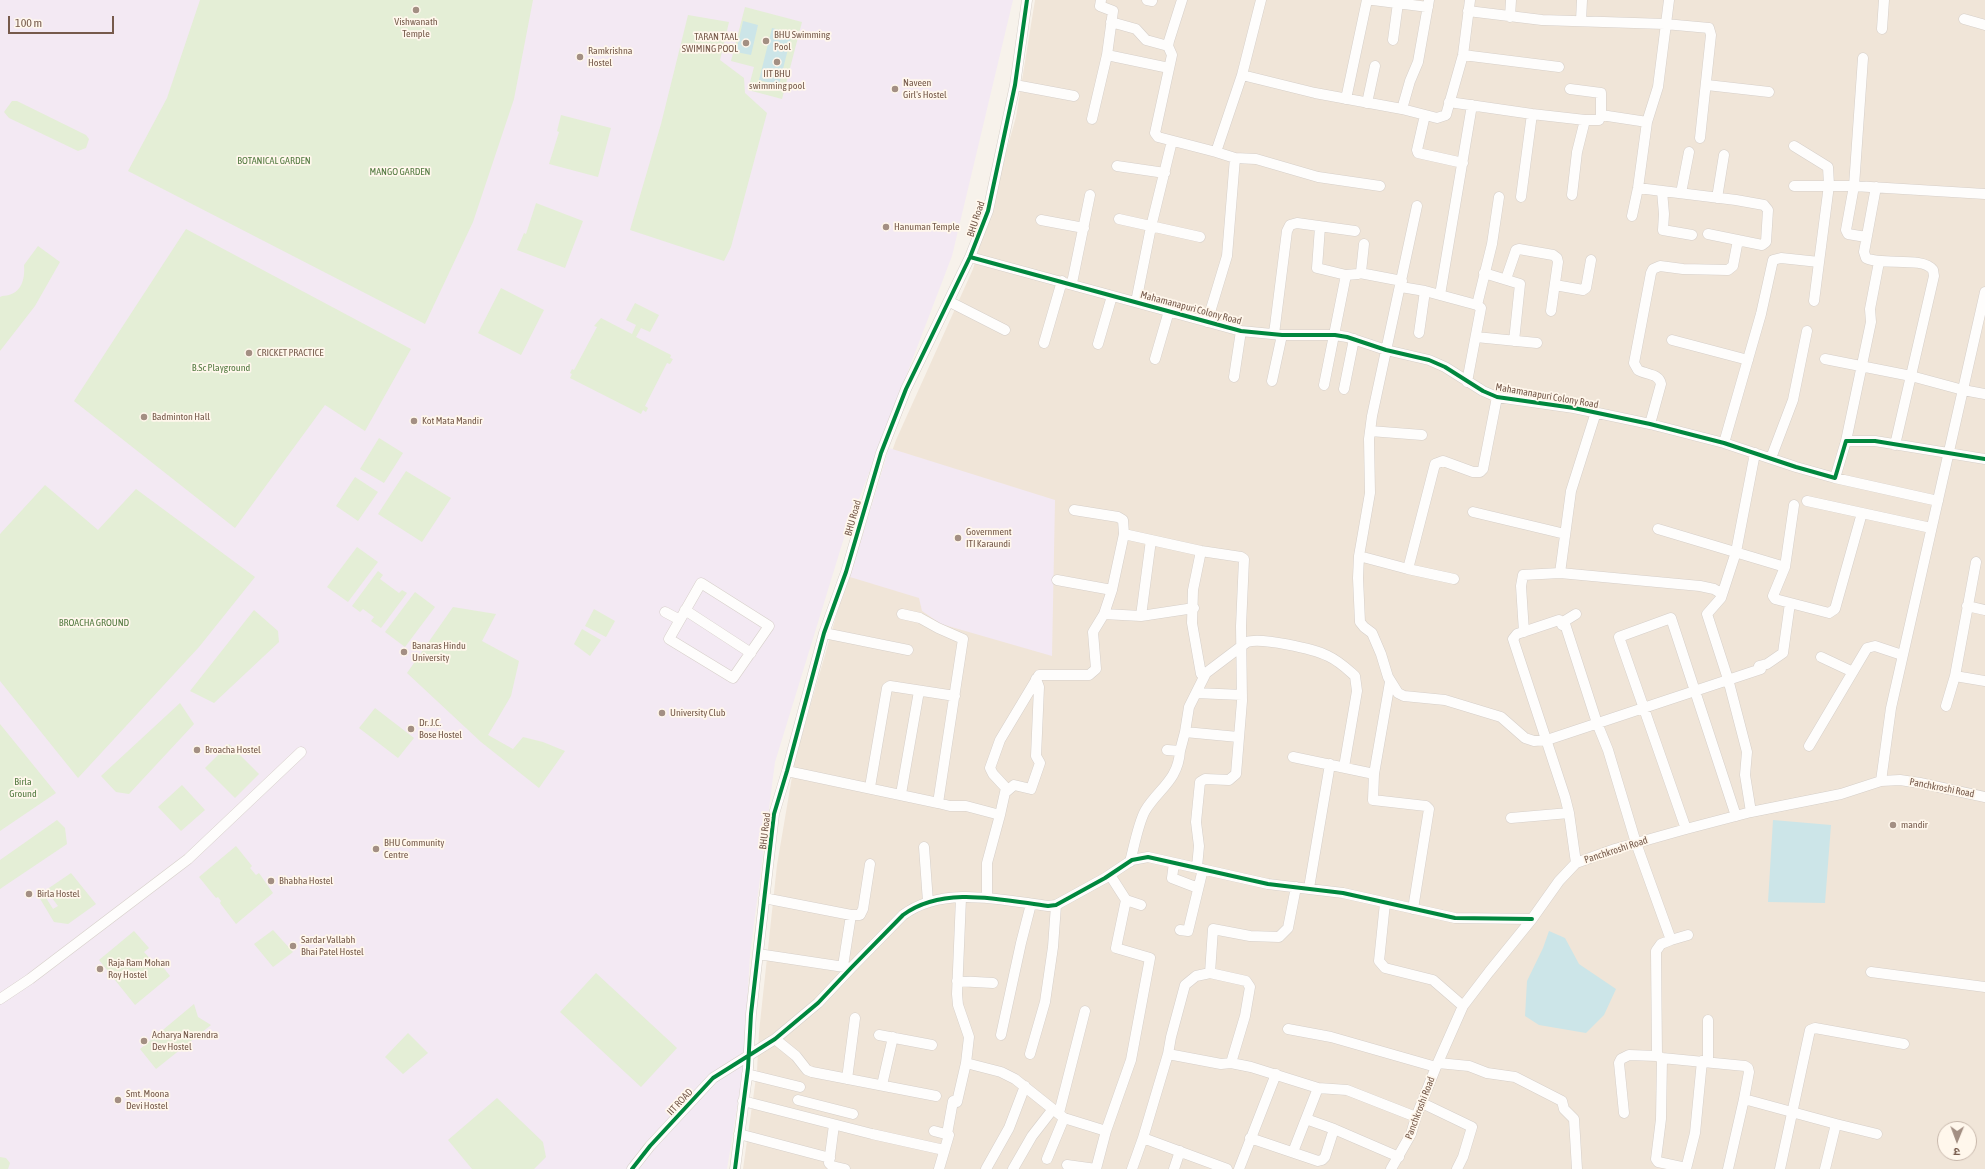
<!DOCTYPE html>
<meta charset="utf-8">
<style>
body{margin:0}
#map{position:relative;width:1985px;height:1169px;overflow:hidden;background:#f7f2eb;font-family:"Asap Condensed","Noto Sans Devanagari",sans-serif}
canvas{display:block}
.north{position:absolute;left:1937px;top:1121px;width:40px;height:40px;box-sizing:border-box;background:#fff7ec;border:1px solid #c8b8ac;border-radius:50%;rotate:181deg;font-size:11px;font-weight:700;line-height:16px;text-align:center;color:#765a4b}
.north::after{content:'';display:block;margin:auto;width:14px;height:18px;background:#a38f83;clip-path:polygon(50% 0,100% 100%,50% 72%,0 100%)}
.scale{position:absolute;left:8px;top:16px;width:106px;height:18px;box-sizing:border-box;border:2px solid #765a4b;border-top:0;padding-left:5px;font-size:12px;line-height:14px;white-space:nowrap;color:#765a4b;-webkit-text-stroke:3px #fff7ec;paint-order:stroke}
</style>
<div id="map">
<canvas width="1985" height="1169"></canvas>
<div class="north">उ</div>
<div class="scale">100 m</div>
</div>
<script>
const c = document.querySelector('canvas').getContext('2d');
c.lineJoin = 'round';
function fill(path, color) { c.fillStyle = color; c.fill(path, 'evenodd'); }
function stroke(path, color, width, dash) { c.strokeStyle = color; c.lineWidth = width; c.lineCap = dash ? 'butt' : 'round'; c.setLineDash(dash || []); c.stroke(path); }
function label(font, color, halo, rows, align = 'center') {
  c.font = font + ' "Asap Condensed",sans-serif'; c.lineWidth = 3.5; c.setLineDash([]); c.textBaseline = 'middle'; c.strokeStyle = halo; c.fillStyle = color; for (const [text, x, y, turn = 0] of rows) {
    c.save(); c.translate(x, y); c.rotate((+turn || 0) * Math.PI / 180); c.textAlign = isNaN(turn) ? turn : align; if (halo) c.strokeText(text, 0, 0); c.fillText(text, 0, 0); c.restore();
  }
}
const residential = new Path2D(`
 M 1035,0 L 1985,0 L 1985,1169 L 743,1169 L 757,1071 L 759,1032 L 777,865 L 795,759 L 847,578 L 896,440 L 973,269 L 1016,117 ZM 1945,1129 L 1969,1129 L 1969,1153 L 1945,1153 Z`);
const education = new Path2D(`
 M 0,0 L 1013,0 L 952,256 L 843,541 L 775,762 L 750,955 L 743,1072 L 727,1169 L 0,1169 Z
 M 889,448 L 1055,500 L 1052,656 L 941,624 L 922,611 L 919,598 L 850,577 Z`);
const green = new Path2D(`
 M 200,0 L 533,0 L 514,99 L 473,222 L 425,324 L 128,171 L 167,98 Z
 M 745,7 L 802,22 L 782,99 L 748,90 L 754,67 L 731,61 Z
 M 688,15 L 729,22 L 720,60 L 744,78 L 745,93 L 767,113 L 731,247 L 724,261 L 630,230 L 661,124 Z
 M 12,101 L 17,101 L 86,135 L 89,139 L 86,148 L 78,151 L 9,118 L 4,112 Z
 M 561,115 L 611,128 L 598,177 L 549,164 L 559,132 L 557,131 Z
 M 536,203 L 583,221 L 565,268 L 517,250 L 524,233 L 526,234 Z
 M 186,229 L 411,349 L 365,431 L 325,405 L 235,528 L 74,401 Z
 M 38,246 L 60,262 L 35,306 L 0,351 L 0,297 C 3,295 6,296 9,295 C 23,291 25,276 24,265 Z
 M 501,288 L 544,310 L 521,355 L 478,333 Z
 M 635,303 L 659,315 L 650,332 L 641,328 L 636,337 L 671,355 L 670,358 L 673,359 L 670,364 L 667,363 L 645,406 L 648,408 L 646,412 L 643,410 L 641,414 L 570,378 L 572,374 L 570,373 L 572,369 L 574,370 L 597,327 L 594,326 L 601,318 L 632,334 L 636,325 L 626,320 Z
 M 379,438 L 403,453 L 384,483 L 360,469 Z
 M 406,471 L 451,498 L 422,542 L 378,514 Z
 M 355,477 L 378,492 L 358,521 L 336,506 Z
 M 45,485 L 98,530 L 136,489 L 255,577 L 199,647 L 78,778 L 0,681 L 0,534 Z
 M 357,547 L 378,562 L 348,602 L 327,587 Z
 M 378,571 L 383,575 L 380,579 L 399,593 L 402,590 L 407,593 L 381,628 L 371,621 L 374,617 L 363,609 L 360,612 L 352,606 Z
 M 415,592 L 435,607 L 405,647 L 385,632 Z
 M 453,607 L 496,614 L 482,641 L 519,661 L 511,696 L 488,735 L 513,749 L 523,737 L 543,742 L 565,751 L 539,788 L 481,742 L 407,673 Z
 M 594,609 L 615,621 L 606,637 L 585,626 Z
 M 254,610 L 278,631 L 279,642 L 214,703 L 190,691 Z
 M 582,629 L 601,640 L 590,656 L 574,644 Z
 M 180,703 L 194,724 L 129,794 L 116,792 L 101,776 Z
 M 375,708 L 414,738 L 398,758 L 359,728 Z
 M 0,724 L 56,793 L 0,831 Z
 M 229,744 L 259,774 L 235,798 L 205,768 Z
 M 182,785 L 205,810 L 181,831 L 158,807 Z
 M 57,820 L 65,828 L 67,844 L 0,889 L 0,860 Z
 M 236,846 L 252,866 L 250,868 L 256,875 L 259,873 L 273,893 L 236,924 L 220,903 L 221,901 L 218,897 L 216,898 L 199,877 Z
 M 71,873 L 96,904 L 68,924 L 54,922 L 39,897 L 43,893 L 53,909 L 58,906 L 46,890 Z
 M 273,930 L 293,952 L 273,967 L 254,944 Z
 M 134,931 L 149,948 L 144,952 L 152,961 L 156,958 L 170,976 L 135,1005 L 99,960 Z
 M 596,973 L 677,1048 L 641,1087 L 560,1012 Z
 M 194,1004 L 198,1017 L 211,1025 L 156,1069 L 140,1049 Z
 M 408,1033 L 428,1053 L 403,1074 L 385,1057 Z
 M 497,1098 L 543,1142 L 546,1157 L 534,1169 L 472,1169 L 448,1140 Z
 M 0,1157 L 6,1158 L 10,1163 L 8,1169 L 0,1169 Z`);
const water = new Path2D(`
 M 743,21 L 758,25 L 751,55 L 736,52 Z
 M 772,28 L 792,33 L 779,85 L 759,80 Z
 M 1773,820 L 1831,825 L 1825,903 L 1768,902 Z
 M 1549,931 L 1565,938 L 1579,964 L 1616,989 L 1604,1015 L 1586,1033 L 1539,1025 L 1525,1016 L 1527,981 L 1543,948 Z`);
const minor = new Path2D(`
 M 1147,0 L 1152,1
 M 1182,0 L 1169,41 L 1168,46 L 1172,55 L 1155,133 L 1158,137 L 1216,152 L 1242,75 L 1261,0
 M 1373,0 L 1428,7
 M 1468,11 L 1542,20 L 1665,24 L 1709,28 L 1711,35 L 1700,138
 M 1510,17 L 1511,0
 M 1964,19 L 1985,25
 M 1581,21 L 1582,0
 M 1111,22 L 1136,29 L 1146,40 L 1168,46
 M 1882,29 L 1884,0
 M 1393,40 L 1398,3
 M 1107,55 L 1169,68
 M 1463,55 L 1559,67
 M 1863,58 L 1854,186 L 1846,230 L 1848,234 L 1866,237
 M 1242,75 L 1315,93 L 1402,109 L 1437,118 L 1446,115 L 1463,55 L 1470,0
 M 1015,85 L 1074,96
 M 1707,85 L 1769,92
 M 1346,99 L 1367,0
 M 1449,102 L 1532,114 L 1585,120 L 1599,120 L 1601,115 L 1601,93 L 1570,89
 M 1367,103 L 1375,66
 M 1402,109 L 1410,81 L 1418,62 L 1429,0
 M 1425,115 L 1417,150 L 1418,153 L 1463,163
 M 1601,115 L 1647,122 L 1638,188 L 1632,216
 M 1092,119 L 1107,55 L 1113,11 L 1100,6 L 1101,0
 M 1647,122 L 1658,87 L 1669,0
 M 1794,146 L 1828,167 L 1829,185 L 1814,301
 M 1216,152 L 1235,158 L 1256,159 L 1318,177 L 1380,186
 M 1117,166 L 1165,173
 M 1794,186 L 1854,186 L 1985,194
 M 1876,187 L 1864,252 L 1866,258 C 1882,266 1923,256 1933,270 L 1934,276 L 1895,445
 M 1638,188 L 1736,200 L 1764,205 L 1768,210 L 1766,242 L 1762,245 L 1708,234
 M 1662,191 L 1664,214 L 1663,230 L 1692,235
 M 1681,193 L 1689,152
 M 1572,195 L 1577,152 L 1585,120
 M 1521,197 L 1532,114
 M 1717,198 L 1724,155
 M 1417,206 L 1372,416 L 1369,439 L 1370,493 L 1359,556 L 1358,578 L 1360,622 L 1364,627 L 1372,633 L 1381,654 L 1388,677 L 1398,693 L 1404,696 L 1445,700 L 1501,717 L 1525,738 L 1534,741 L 1547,740 L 1761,669
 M 1119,219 L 1200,237
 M 1041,220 L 1084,228
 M 1320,227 L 1317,268 L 1346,275
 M 970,257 L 1241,331 L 1282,335 L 1335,335 L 1347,337 L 1386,350 L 1429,360 L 1445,367 L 1483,391 L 1497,397 L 1574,408 L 1650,424 L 1724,443 L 1796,467 L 1835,478 L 1846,441 L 1875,441 L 1985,459
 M 1360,273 L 1402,281
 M 1484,273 L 1520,284 L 1514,341
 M 1506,279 L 1516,250 L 1519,249 L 1553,255 L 1557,258 L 1558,262 L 1551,311
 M 1072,283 L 1090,195
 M 1555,285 L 1583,290 L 1586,288 L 1591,260
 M 1401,287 L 1425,291 L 1477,305 L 1481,308 L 1467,382
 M 1440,295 L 1472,105
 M 950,302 L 1005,330
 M 1136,302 L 1151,227 L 1172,141
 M 1477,305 L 1492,244 L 1499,197
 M 1207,322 L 1227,256 L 1235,158
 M 1419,333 L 1425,291
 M 1274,334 L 1287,231 L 1290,225 L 1297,223 L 1355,231
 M 1476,337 L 1537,343
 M 1672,340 L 1748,360
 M 1044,343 L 1062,281
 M 1098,344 L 1112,296
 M 1155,359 L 1169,311
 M 1825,359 L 1911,376 L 1963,390 L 1985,394
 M 1234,377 L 1241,331
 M 1272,381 L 1282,335
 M 1324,385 L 1346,275 L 1358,274 L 1361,272 L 1364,244
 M 1344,389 L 1354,339
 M 1650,424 L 1661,384 C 1659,373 1646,375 1638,370 L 1634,363 L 1651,273 L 1653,269 L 1660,266 L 1683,269 L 1728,270 L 1733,266 L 1738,240
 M 1370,431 L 1422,435
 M 1846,441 L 1871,322 L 1870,309 L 1879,262
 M 1724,443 L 1761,314 L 1773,260 L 1781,258 L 1819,262
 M 1771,458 L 1793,400 L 1807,331
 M 1835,478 L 1938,501
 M 1807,501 L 1931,528
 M 1074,510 L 1118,517 L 1123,520 L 1124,534 L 1201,551 L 1241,557 L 1244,559 L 1241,626 L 1242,701 L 1236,774 L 1229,780 L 1205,779 L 1200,782 L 1196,822 L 1199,846 L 1197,867
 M 1473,512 L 1565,534
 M 1658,529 L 1785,567 L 1794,505
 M 1201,551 L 1193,590 L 1192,623 L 1201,674
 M 1359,556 L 1408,569 L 1435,464 L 1443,461 L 1473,472 L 1480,472 L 1483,469 L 1497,397
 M 1785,567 L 1773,596 L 1775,599 L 1829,613 L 1835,609 L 1862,513
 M 1408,569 L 1454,579
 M 1560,573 L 1700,586 L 1714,589 L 1722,594
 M 1057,580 L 1112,590 L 1104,614
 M 701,583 L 769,626 L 733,678 L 669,639 Z
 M 1112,590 L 1124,534
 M 1967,606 L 1985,610
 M 685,610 L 751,653
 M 665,612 L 680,620
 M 1141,616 L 1194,608
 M 1562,625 L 1563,622 L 1576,614
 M 1524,632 L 1521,586 L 1523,575 L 1560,573 L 1571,491 L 1596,412
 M 824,633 L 908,650
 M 1821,657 L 1853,672
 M 1759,666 L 1767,664 L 1783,653 L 1790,603
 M 1955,676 L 1985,681
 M 1196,693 L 1242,695
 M 1946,706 L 1955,676 L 1976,562
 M 1238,737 L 1185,732 L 1189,707 L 1206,673 L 1247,642 C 1261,637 1314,649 1328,656 C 1339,661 1346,668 1355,676 L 1357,691 L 1344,767
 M 1809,746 L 1867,648 L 1875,646 L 1902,655
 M 1167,750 L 1180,751 L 1185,732
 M 1293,757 L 1374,774 L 1390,682
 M 787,771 L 938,803 L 963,639 L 938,628 L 920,618 L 902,614
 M 1374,774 L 1373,800 L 1426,806 L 1429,809 L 1413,909
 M 1881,781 L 1891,708 L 1985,292
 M 870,787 L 887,688 L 890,686 L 955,696
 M 1007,791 L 1014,785 L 1031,789 L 1040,763 L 1036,756 L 1039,687 L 1036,679
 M 901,794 L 919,691
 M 938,803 L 950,806 L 966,806 L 1000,815 L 987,863 L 987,897
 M 1751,812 L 1745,775 L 1747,752 L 1728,679 L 1707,614 L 1721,598 L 1736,552 L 1755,453
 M 1000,815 L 1006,788 L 993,774 L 990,768 L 1000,740 L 1039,675 L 1089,675 L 1096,669 L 1093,632 L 1104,614 L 1141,616 L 1151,540
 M 1511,818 L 1569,813
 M 1686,829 L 1619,637 L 1671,618 L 1736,816
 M 924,847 L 928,902
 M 1130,862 C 1134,847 1138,824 1145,811 C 1158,789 1178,781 1180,751
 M 1174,863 L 1172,878 L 1198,888
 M 1576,863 L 1569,813 L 1565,797 L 1513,639 L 1517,634 L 1559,620 L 1565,624 L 1597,723 L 1608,750 L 1636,843 L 1671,940 L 1661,944 L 1656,951 L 1657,1056 L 1662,1058 L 1745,1066 L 1748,1068 L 1749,1072 L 1744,1099 L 1836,1124 L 1825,1169
 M 1110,875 L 1126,900 L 1141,905
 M 1309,888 L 1330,764
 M 764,898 L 851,915 L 860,915 L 863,909 L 870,864
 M 961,898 L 957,994 L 958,1005 L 969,1037 L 966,1063 L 1001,1072 L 1015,1079 L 1064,1118 L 1106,1131 L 1131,1060 L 1150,958 L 1116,948 L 1126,900
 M 1385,903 L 1379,961 L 1385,968 L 1433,980 L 1463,1006
 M 1180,930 L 1188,931 L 1203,869
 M 1671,940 L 1688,935
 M 758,954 L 851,968
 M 843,966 L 851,915
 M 1871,972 L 1985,987
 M 1210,973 L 1213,929 L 1250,936 L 1279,937 L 1288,928 L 1296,887
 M 957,981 L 993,983
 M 0,999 L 30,979 L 188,859 L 301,752
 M 1288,1029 L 1331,1037 L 1436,1067
 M 879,1035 L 932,1045
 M 1001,1035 L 1021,943 L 1031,904
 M 775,1039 L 796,1056 L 807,1070 L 812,1072 L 936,1096
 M 1030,1054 L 1045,1002 L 1053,947 L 1056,905
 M 1168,1054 L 1221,1064 L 1231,1063
 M 1662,1058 L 1661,1119 L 1656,1159 L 1658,1162 L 1686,1168
 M 1708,1062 L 1708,1020
 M 1438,1063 L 1469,1066 L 1487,1073 L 1515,1077 L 1562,1101 L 1564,1109 L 1574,1119 L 1577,1169
 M 747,1074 L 800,1087
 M 847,1079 L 855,1018
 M 882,1085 L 893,1037
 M 1318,1088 L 1347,1090 L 1416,1117
 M 798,1100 L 853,1114
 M 743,1101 L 872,1134 L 944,1150
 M 957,1102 L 966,1063
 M 1422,1103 L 1472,1127 L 1463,1157 L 1457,1169
 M 1059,1113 L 1085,1011
 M 1624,1113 L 1619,1063 L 1621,1059 L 1629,1055 L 1657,1056
 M 1306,1119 L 1334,1129
 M 1836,1124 L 1877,1134
 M 834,1125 L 829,1163 L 832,1166 L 845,1169
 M 934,1131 L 949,1135 L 939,1169
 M 739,1134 L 830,1158
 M 947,1134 L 953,1101
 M 1143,1138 L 1168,1054 L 1171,1037 L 1185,985 L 1196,976 L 1210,973 L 1246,981 L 1250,987 L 1245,1016 L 1231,1063 L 1251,1067 L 1318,1088 L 1293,1152
 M 1250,1138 L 1318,1161 L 1322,1160 L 1325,1157 L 1334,1129 L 1399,1157
 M 1047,1159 L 1064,1118
 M 1067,1165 L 1096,1169 L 1106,1131
 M 632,1169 L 650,1146 L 713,1078 L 775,1039 L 818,1003 L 851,968 L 903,915 C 943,885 1002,900 1048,906 L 1056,905 L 1105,878 L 1132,860 L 1148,857 L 1268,884 L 1343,893 L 1455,918 L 1532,919
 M 735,1169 L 748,1068 L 751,1014 L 774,814 L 787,771 L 824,633 L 846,572 L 881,453 L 906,389 L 970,257 L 988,211 L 1015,85 L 1027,0
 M 986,1169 L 1009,1128 L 1025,1086
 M 1013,1169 L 1032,1136 L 1053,1109
 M 1132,1169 L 1143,1138 L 1227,1169
 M 1174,1169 L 1180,1151
 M 1239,1169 L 1276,1074
 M 1391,1169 L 1411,1134 L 1416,1117 L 1436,1067 L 1463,1006 L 1489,972 L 1532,919 L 1559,881 L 1576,863 L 1615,849 L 1686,829 L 1751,812 L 1841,794 L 1881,781 L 1900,780 L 1920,783 L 1985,797
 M 1686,1169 L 1695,1133 L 1702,1061
 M 1728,1169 L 1744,1099
 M 1780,1169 L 1810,1030 L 1815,1028 L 1904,1044`);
const cycleway = new Path2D(`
 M 970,257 L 1241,331 L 1282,335 L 1335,335 L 1347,337 L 1386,350 L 1429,360 L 1445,367 L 1483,391 L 1497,397 L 1574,408 L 1650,424 L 1724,443 L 1796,467 L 1835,478 L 1846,441 L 1875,441 L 1985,459
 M 632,1169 L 650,1146 L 713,1078 L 775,1039 L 818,1003 L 851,968 L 903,915 C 943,885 1002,900 1048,906 L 1056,905 L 1105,878 L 1132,860 L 1148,857 L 1268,884 L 1343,893 L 1455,918 L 1532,919
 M 735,1169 L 748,1068 L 751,1014 L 774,814 L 787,771 L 824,633 L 846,572 L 881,453 L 906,389 L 970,257 L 988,211 L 1015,85 L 1027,0`);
const markers = [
 [416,10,4,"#a38f83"],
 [766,41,4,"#a38f83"],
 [746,43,4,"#a38f83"],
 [580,57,4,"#a38f83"],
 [777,62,4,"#a38f83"],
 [895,89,4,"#a38f83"],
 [886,227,4,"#a38f83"],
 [249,353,4,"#a38f83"],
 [144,417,4,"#a38f83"],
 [414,421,4,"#a38f83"],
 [958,538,4,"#a38f83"],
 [404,652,4,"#a38f83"],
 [662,713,4,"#a38f83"],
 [411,729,4,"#a38f83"],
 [197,750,4,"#a38f83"],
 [1893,825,4,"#a38f83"],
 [376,849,4,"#a38f83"],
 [271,881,4,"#a38f83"],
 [29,894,4,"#a38f83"],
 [293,946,4,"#a38f83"],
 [100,969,4,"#a38f83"],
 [144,1041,4,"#a38f83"],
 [118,1100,4,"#a38f83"]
];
const poiNames = [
 ["Vishwanath",416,22,"center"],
 ["Temple",416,34,"center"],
 ["BHU Swimming",774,35],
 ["Pool",774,47],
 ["TARAN TAAL",738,37,"right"],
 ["SWIMING POOL",738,49,"right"],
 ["Ramkrishna",588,51],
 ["Hostel",588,63],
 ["IIT BHU",777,74,"center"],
 ["swimming pool",777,86,"center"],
 ["Naveen",903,83],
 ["Girl's Hostel",903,95],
 ["Hanuman Temple",894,227],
 ["CRICKET PRACTICE",257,353],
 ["Badminton Hall",152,417],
 ["Kot Mata Mandir",422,421],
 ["Government",966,532],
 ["ITI Karaundi",966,544],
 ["Banaras Hindu",412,646],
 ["University",412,658],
 ["University Club",670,713],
 ["Dr. J.C.",419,723],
 ["Bose Hostel",419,735],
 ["Broacha Hostel",205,750],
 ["mandir",1901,825],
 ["BHU Community",384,843],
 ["Centre",384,855],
 ["Bhabha Hostel",279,881],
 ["Birla Hostel",37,894],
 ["Sardar Vallabh",301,940],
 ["Bhai Patel Hostel",301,952],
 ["Raja Ram Mohan",108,963],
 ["Roy Hostel",108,975],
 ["Acharya Narendra",152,1035],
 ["Dev Hostel",152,1047],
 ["Smt. Moona",126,1094],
 ["Devi Hostel",126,1106]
];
const parkNames = [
 ["BOTANICAL GARDEN",274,161],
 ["MANGO GARDEN",400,172],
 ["B.Sc Playground",221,368],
 ["BROACHA GROUND",94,623],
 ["Birla",23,782],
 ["Ground",23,794]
];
const streetNames = [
 ["BHU Road",976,219,-72],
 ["Mahamanapuri Colony Road",1191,308,15],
 ["Mahamanapuri Colony Road",1547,396,10],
 ["BHU Road",853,518,-74],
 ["Panchkroshi Road",1942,788,11],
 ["BHU Road",765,831,-83],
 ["Panchkroshi Road",1616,850,-18],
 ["IIT ROAD",680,1102,-47],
 ["Panchkroshi Road",1420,1108,-69]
];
fill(residential, '#f0e5d8');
fill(education, '#f3e9f3');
fill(green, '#e4eed6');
fill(water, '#cce5e8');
stroke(minor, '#d6cfc9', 11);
stroke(minor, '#fefdfc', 10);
stroke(cycleway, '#00873e', 4);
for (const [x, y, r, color] of markers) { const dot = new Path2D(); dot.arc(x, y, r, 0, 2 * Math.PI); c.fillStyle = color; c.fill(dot); stroke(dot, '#fff7ec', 1.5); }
label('10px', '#765a4b', '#fff7ec', poiNames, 'left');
label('10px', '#547b42', '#fff7ec', parkNames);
label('10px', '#765a4b', '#fff7ec', streetNames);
</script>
